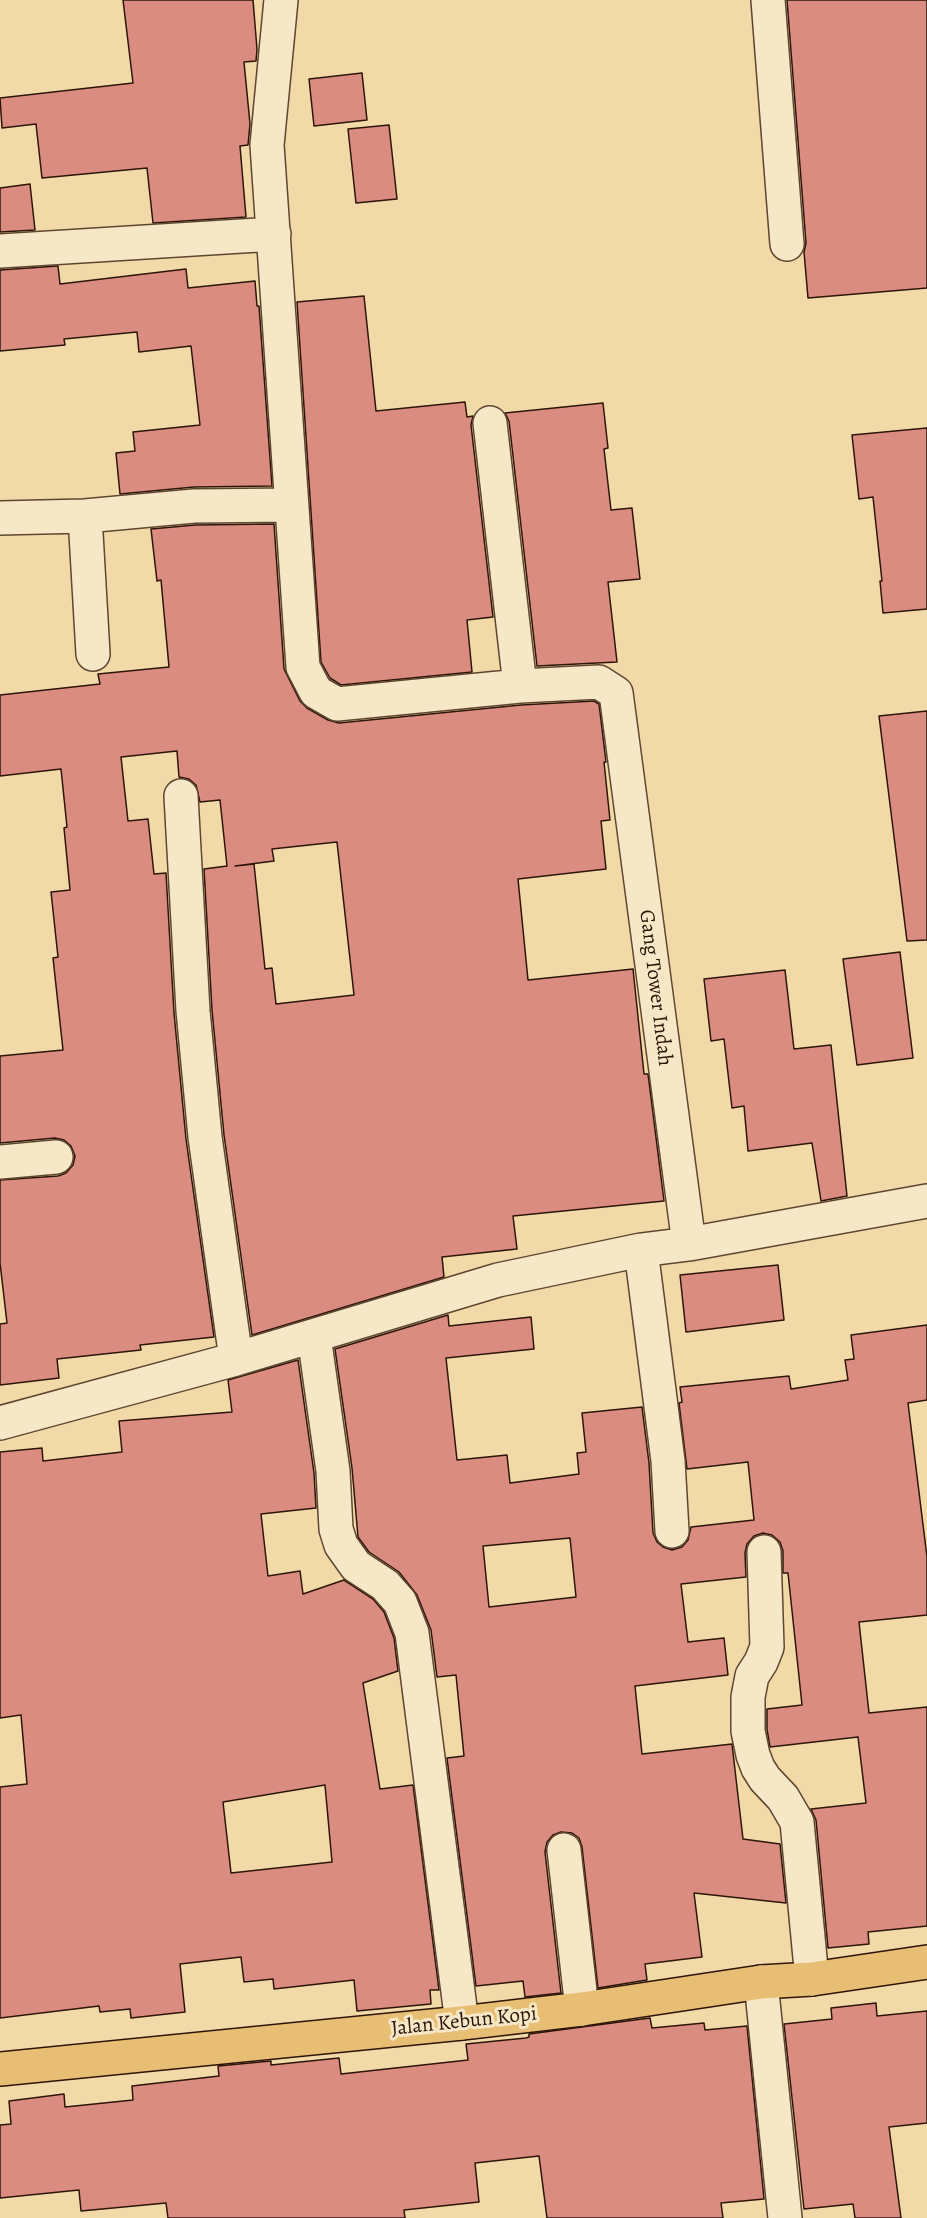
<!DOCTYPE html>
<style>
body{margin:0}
canvas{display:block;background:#f1daa8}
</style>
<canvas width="927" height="2218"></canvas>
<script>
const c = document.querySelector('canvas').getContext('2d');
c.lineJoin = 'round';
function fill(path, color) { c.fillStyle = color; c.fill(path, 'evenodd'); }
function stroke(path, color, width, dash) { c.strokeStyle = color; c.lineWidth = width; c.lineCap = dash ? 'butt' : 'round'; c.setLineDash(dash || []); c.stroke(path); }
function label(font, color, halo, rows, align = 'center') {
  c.font = font + ' Alegreya,serif'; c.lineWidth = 6; c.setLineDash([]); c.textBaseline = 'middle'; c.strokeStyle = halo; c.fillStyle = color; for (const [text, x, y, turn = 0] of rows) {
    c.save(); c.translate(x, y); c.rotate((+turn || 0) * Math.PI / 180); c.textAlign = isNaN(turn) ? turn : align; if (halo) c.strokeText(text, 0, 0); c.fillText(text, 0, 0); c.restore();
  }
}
const building = new Path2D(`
 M 123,0 L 253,0 L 257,49 L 256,61 L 244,62 L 250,124 L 248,145 L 240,146 L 246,217 L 153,223 L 147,168 L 42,178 L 36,124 L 2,128 L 0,98 L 133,83 Z
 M 787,0 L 927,0 L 927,288 L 808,298 L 804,252 L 806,243 Z
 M 362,73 L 367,120 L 314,126 L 309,79 Z
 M 389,125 L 397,199 L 356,203 L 348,129 Z
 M 30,184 L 35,230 L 0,232 L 0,188 Z
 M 58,266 L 60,284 L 186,269 L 188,288 L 255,281 L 257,306 L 259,306 L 272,486 L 194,487 L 120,494 L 116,453 L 135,451 L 133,432 L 200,425 L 191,346 L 139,352 L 137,332 L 64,339 L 65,345 L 0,351 L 0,270 Z
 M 364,296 L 376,411 L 465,402 L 467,417 L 473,416 L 471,425 L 493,617 L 467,620 L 472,672 L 341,685 L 330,678 L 321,662 L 297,302 Z
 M 603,403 L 608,448 L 604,449 L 611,510 L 632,508 L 640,579 L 608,582 L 617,662 L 537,666 L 509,421 L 505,413 Z
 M 927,428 L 927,609 L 883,613 L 880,581 L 882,581 L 873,497 L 859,499 L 852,435 Z
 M 274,524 L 284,669 L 300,701 L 307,708 L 328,720 L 339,723 L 521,705 L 594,701 L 599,704 L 606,762 L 604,762 L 610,820 L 601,821 L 606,869 L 518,879 L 528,980 L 633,969 L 644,1074 L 648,1074 L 664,1201 L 513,1216 L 517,1249 L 442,1257 L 444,1277 L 252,1335 L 224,1135 L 212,1010 L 204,869 L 227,866 L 220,800 L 200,802 L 196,785 L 189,779 L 179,777 L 177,751 L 121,757 L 128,821 L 148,819 L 154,874 L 166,873 L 174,1013 L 186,1139 L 214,1337 L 140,1345 L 141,1350 L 57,1359 L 59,1378 L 0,1385 L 0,1324 L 7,1323 L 0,1263 L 0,1180 L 58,1176 L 66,1173 L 73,1165 L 75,1156 L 71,1146 L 64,1140 L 55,1138 L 0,1143 L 0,1056 L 63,1050 L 53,958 L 58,957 L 51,892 L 70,890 L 64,828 L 67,827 L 61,769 L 0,776 L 0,695 L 100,684 L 98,674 L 169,667 L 161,580 L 157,581 L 151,529 L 195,525 ZM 337,842 L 354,995 L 276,1004 L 272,968 L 265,969 L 254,864 L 235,866 L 274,861 L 272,849 Z
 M 927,711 L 927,940 L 907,941 L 879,716 Z
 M 900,952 L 913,1058 L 857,1065 L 843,959 Z
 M 785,970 L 794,1049 L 831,1045 L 847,1196 L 821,1201 L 812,1143 L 748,1151 L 744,1106 L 732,1108 L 724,1039 L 711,1041 L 704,979 Z
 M 778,1265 L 784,1320 L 686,1332 L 680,1275 Z
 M 448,1315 L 449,1326 L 531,1317 L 534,1349 L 446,1358 L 457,1460 L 507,1455 L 510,1483 L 579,1474 L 577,1453 L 586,1452 L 582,1413 L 642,1407 L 649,1463 L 653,1533 L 657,1542 L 663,1547 L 672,1550 L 682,1547 L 688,1540 L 691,1527 L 754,1520 L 748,1462 L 687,1469 L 679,1403 L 682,1402 L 680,1387 L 789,1376 L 791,1389 L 848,1380 L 845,1360 L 854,1359 L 851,1335 L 927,1325 L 927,1400 L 908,1403 L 927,1557 L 927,1615 L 859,1622 L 869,1713 L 927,1707 L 927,1926 L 868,1932 L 869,1944 L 828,1948 L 816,1820 L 811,1809 L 866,1803 L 858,1737 L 770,1747 L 767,1729 L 767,1709 L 802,1705 L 788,1573 L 783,1573 L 783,1551 L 780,1542 L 772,1535 L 763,1533 L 754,1536 L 747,1544 L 745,1553 L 746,1577 L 681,1584 L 688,1642 L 724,1638 L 728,1675 L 635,1686 L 642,1754 L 732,1744 L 743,1839 L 780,1844 L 786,1903 L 694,1893 L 702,1957 L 645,1964 L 647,1980 L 598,1988 L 582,1847 L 579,1838 L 572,1833 L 561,1832 L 553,1835 L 547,1842 L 545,1852 L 561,1993 L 525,1997 L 523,1981 L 476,1986 L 447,1758 L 464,1756 L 456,1675 L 437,1677 L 431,1630 L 417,1595 L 399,1572 L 369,1552 L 358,1537 L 352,1468 L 335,1349 ZM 570,1538 L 576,1597 L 489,1607 L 483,1546 Z
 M 298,1360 L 314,1473 L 316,1508 L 261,1514 L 268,1576 L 300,1571 L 303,1594 L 344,1580 L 373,1599 L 384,1612 L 394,1638 L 398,1671 L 363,1683 L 380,1789 L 413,1785 L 439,1990 L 430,1990 L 431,2004 L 357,2011 L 354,1980 L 274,1989 L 273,1979 L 244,1982 L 241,1957 L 180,1964 L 185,2012 L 131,2018 L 130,2009 L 100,2012 L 99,2006 L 0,2018 L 0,1787 L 27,1784 L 21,1715 L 0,1718 L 0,1452 L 42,1448 L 43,1461 L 122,1452 L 119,1421 L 232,1412 L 228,1380 ZM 325,1785 L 332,1862 L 231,1873 L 223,1802 Z
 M 876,2003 L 877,2016 L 927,2011 L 927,2123 L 889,2127 L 901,2218 L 855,2218 L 853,2204 L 804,2209 L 784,2024 L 832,2019 L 831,2008 Z
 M 650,2018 L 652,2028 L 704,2023 L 705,2030 L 747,2026 L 764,2199 L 721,2203 L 723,2218 L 547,2218 L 539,2156 L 475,2163 L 479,2202 L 404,2210 L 405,2218 L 168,2218 L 166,2203 L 81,2211 L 79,2190 L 0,2198 L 0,2125 L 11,2124 L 9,2101 L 64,2094 L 65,2107 L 133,2100 L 132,2086 L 219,2076 L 218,2066 L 271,2061 L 271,2065 L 339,2058 L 341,2074 L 468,2060 L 466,2044 L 526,2038 L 529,2037 L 529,2034 Z`);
const minor = new Path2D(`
 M 281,0 L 267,145 L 303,667 L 316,692 L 337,704 L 520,686 L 599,682 L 616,693 L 689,1244
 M 768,0 L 787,244
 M 0,251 L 274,234
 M 490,423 L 520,686
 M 85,516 L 93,654
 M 0,518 L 85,516 L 194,506 L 291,505
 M 181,796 L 193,1011 L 205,1137 L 236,1359
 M 0,1162 L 56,1157
 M 641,1250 L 668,1461 L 672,1531
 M 314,1336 L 333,1471 L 336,1529 L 341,1545 L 356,1566 L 385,1585 L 400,1602 L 412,1633 L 462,2023
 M 0,1423 L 236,1359 L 498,1280 L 641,1250 L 689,1244 L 927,1201
 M 764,1552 L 767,1647 L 761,1662 L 752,1676 L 748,1697 L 748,1731 L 753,1755 L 758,1768 L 765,1779 L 783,1798 L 797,1822 L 812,1979
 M 564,1850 L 582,2009
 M 761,1982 L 785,2218`);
const primary = new Path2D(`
 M 0,2069 L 462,2023 L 582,2009 L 761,1982 L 812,1979 L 927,1962`);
const streetNames = [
 ["Gang Tower Indah",655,988,83],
 ["Jalan Kebun Kopi",464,2022,-6]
];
fill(building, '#db8c80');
stroke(building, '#2d1509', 1.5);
stroke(minor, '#5e4631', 36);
stroke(primary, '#2d1509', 36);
stroke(minor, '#f6e7c6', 33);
stroke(primary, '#e8bd74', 33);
label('21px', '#2d1509', '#f6e7c6', streetNames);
</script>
